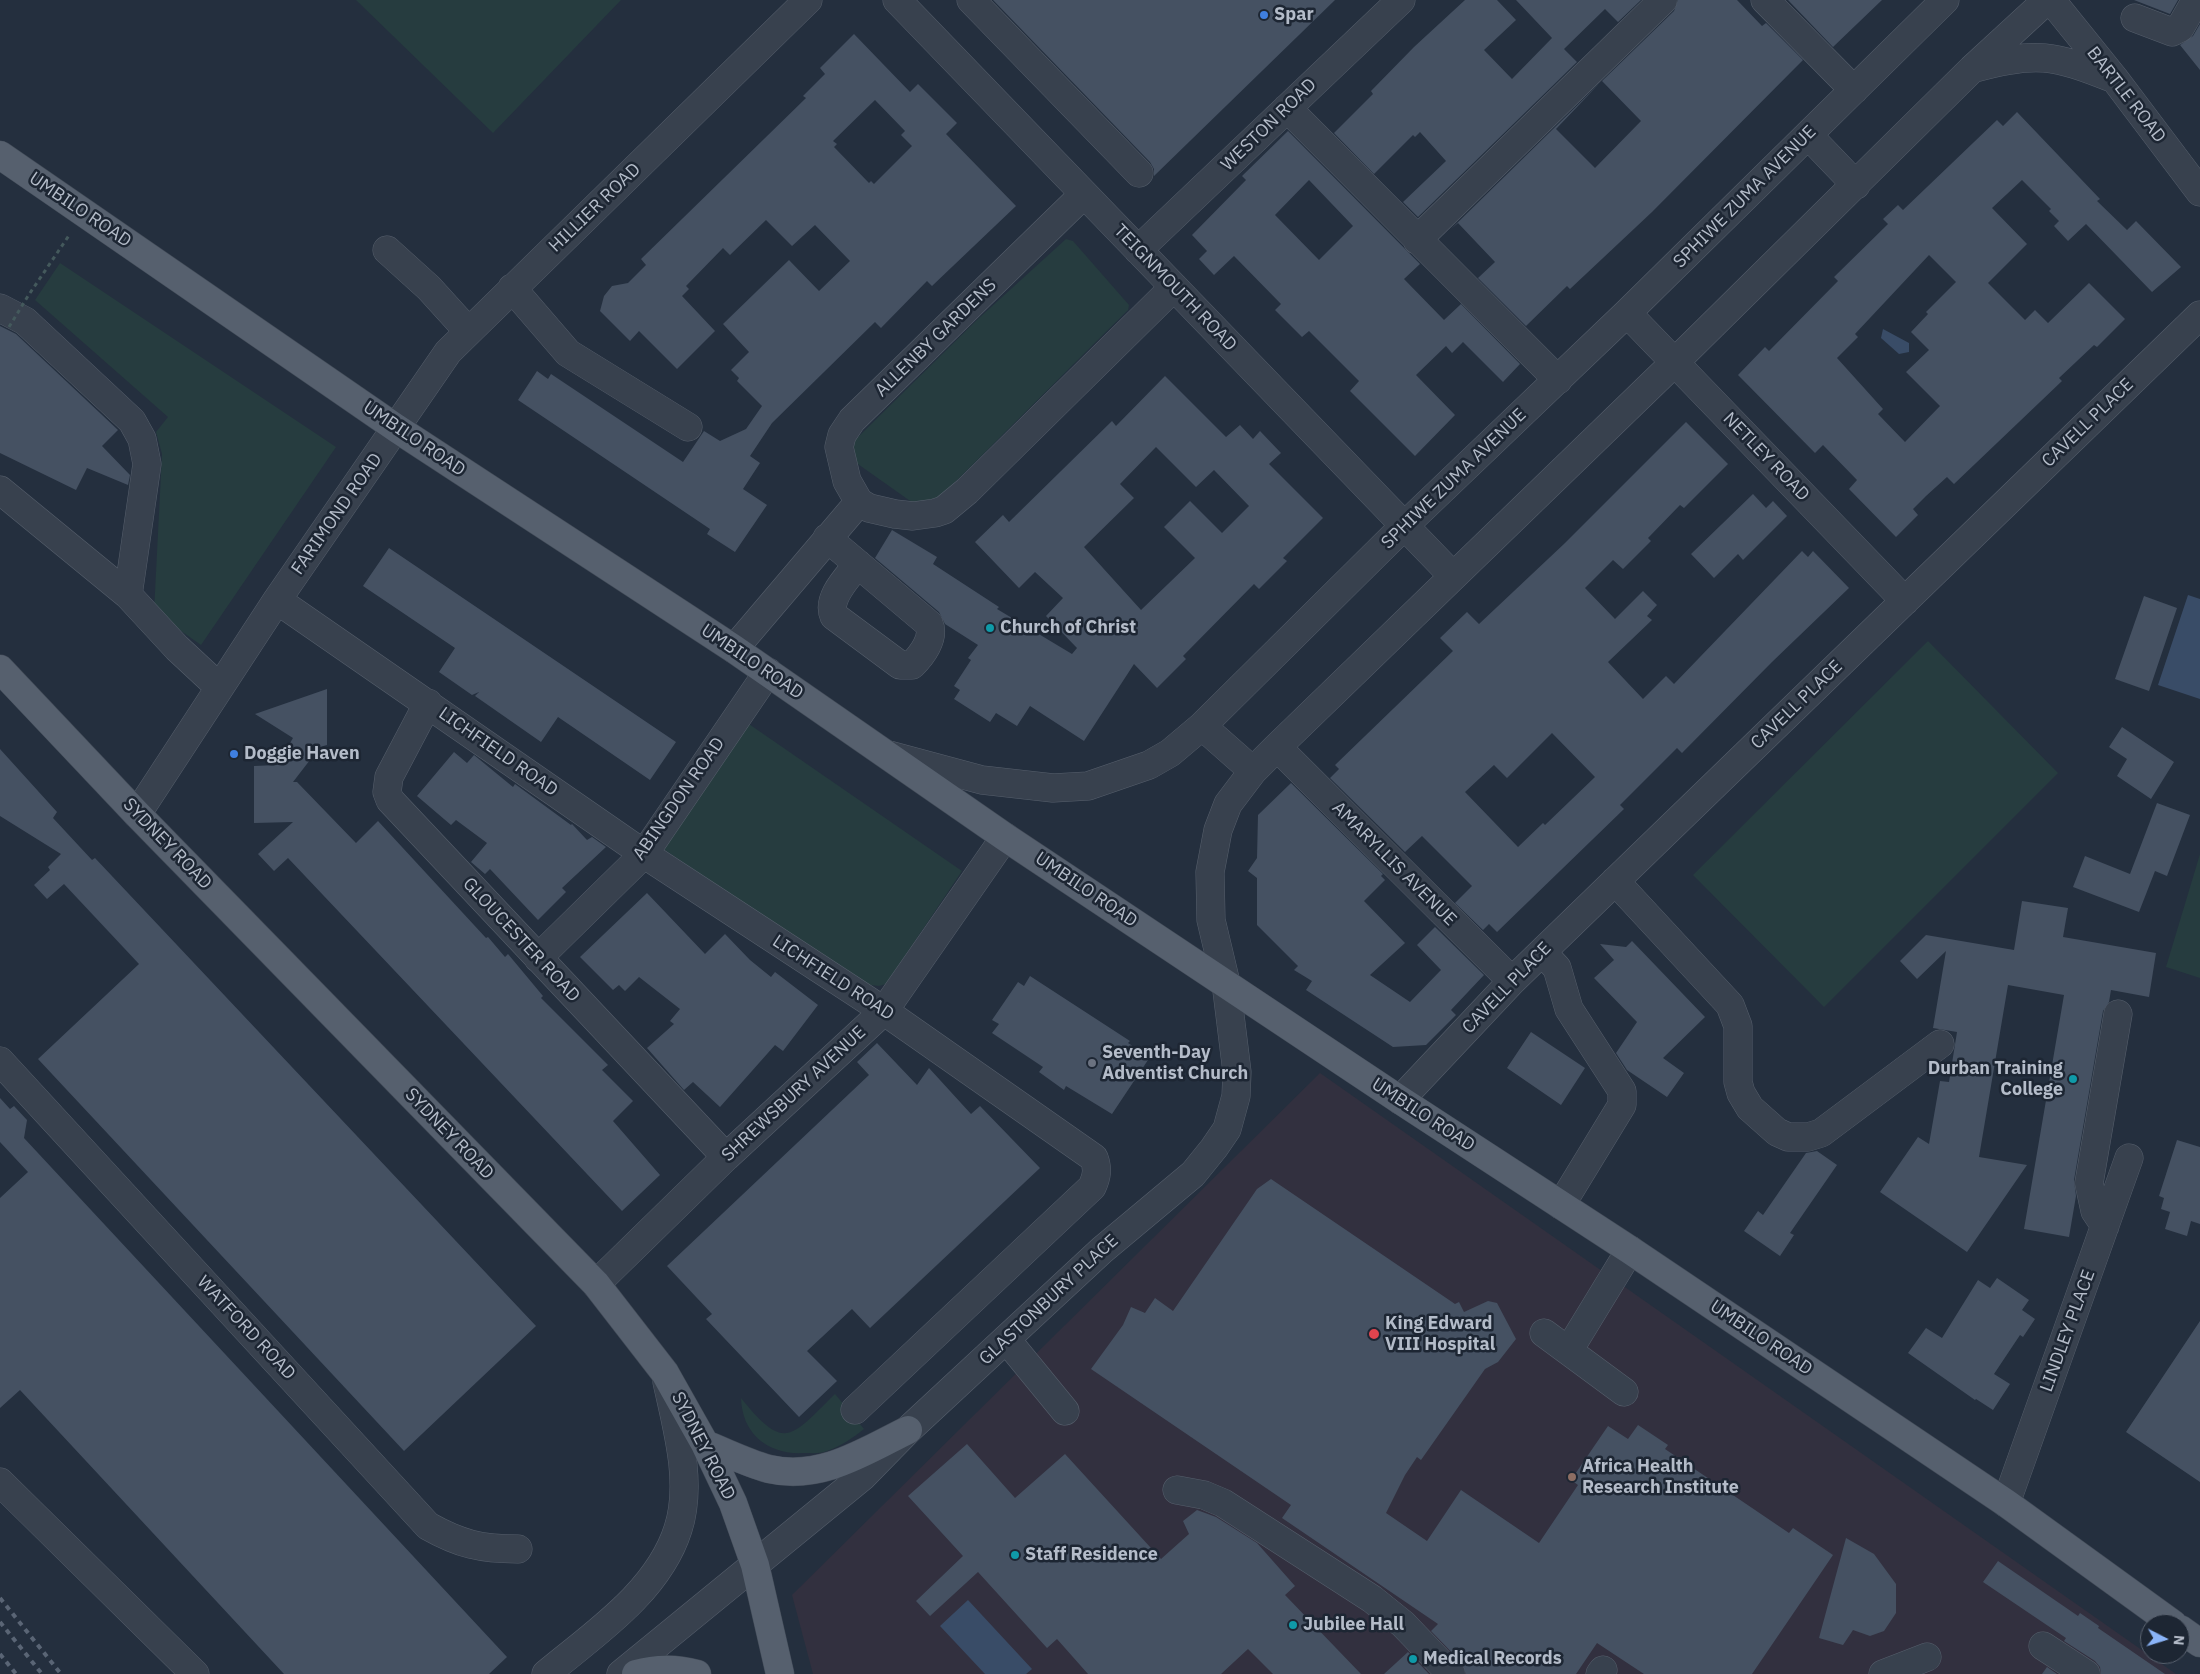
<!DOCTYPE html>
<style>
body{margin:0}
#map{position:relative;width:2200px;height:1674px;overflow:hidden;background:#242f3e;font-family:"IBM Plex Sans",sans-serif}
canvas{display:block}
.north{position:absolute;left:2140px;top:1614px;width:50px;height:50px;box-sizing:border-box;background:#1d2633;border:1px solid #59626f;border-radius:50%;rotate:95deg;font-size:14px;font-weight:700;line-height:20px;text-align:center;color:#b4bcc9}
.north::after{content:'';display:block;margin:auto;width:18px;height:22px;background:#8ab4f8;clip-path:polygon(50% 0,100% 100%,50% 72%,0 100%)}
</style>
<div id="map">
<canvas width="2200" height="1674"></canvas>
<div class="north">N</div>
</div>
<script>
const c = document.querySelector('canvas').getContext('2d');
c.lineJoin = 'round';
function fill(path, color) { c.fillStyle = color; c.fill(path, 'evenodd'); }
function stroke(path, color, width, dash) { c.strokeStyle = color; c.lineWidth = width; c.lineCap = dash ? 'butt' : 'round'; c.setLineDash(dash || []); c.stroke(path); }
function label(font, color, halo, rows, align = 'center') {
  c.font = font + ' "IBM Plex Sans",sans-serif'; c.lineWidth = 5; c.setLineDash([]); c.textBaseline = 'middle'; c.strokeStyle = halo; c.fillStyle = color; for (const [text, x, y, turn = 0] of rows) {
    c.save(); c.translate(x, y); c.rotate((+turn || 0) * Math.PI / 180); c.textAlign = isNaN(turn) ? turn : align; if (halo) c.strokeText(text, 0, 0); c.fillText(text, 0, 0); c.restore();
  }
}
const medical = new Path2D(`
 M 1320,1073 L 2176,1674 L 813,1674 L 792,1595 Z`);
const green = new Path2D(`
 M 356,0 L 621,0 L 493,133 Z
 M 1066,239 L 1073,241 L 1129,305 L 1128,310 L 937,500 L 913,503 L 855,462 L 853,446 L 855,440 L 978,319 Z
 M 60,263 L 336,447 L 201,645 L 154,612 L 162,454 L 156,432 L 168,417 L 35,300 Z
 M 1928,641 L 2058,773 L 1824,1007 L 1693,875 Z
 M 746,722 L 962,871 L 886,984 L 879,986 L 862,984 L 659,846 Z
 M 2200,854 L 2200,978 L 2166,967 Z
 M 835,1394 L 864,1429 C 853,1438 841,1446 827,1451 C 821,1454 812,1453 804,1453 C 768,1455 742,1434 741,1398 C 785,1453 791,1437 835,1394 Z`);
const water = new Path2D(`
 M 1883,329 L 1909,343 L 1909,352 L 1899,354 L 1881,338 Z
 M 2188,595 L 2200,599 L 2200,699 L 2158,685 Z
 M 968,1600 L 1032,1669 L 1026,1674 L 985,1674 L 940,1626 Z`);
const building = new Path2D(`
 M 993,0 L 1335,0 L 1154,176 L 1154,169 L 1150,162 Z
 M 1465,0 L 1497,0 L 1516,20 L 1484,50 L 1512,79 L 1552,38 L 1516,0 L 1641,0 L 1618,22 L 1605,9 L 1564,49 L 1577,62 L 1418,217 L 1403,202 L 1446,161 L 1420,132 L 1415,137 L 1413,135 L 1374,174 L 1334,133 L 1373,94 L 1371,91 L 1414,47 Z
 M 1678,0 L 1737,0 L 1762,26 L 1766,23 L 1803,60 L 1652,212 L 1570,289 L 1567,286 L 1526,326 L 1478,278 L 1495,262 L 1458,223 L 1451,229 L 1599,84 L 1556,129 L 1595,168 L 1641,121 L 1602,81 L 1674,11 Z
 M 1788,0 L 1882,0 L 1833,47 Z
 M 2134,0 L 2178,0 L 2170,14 Z
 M 2200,24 L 2200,70 L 2180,45 L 2193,36 Z
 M 854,34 L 910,92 L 918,84 L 957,123 L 946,134 L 1016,206 L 932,286 L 927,281 L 881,328 L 875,322 L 772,423 L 750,456 L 760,463 L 743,489 L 767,505 L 735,552 L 707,534 L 710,529 L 518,400 L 537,371 L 548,379 L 551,374 L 683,462 L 704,431 L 720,441 L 746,429 L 762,406 L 737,381 L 739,378 L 731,370 L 749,352 L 723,324 L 789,260 L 819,291 L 850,261 L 815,225 L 792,246 L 766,220 L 730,255 L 723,248 L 686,286 L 689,289 L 682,296 L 715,331 L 677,369 L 639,331 L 630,341 L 600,311 L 604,296 L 612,286 L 628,283 L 646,265 L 641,259 L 806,98 L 803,96 L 825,74 L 820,68 ZM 875,100 L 905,131 L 901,135 L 912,146 L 874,184 L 871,181 L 869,183 L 834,147 L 837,144 L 833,141 Z
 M 2017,112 L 2100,199 L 2097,201 L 2127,230 L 2136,221 L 2181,267 L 2152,292 L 2086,224 L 2068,241 L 2054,226 L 2059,221 L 2049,211 L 2051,209 L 2022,180 L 1992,208 L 2027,244 L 1988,283 L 2025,320 L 2035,310 L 2048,323 L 2089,283 L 2125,319 L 2097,347 L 2094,345 L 2059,378 L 2062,381 L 1954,484 L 1947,477 L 1926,496 L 1913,509 L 1918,515 L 1896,537 L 1849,489 L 1857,480 L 1823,445 L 1815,453 L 1738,375 L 1765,347 L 1769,351 L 1838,281 L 1834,277 L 1888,224 L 1883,219 L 1898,205 L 1903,210 L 1997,120 L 2003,126 ZM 1929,255 L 1956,282 L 1926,312 L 1928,314 L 1911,332 L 1929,350 L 1906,372 L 1940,406 L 1905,442 L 1878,414 L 1883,409 L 1837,358 L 1858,337 L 1855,334 Z
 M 1288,131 L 1420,264 L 1404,279 L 1444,320 L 1461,304 L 1520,364 L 1503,382 L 1463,342 L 1452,353 L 1446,346 L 1416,375 L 1455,415 L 1415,456 L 1350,391 L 1359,381 L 1309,331 L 1302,337 L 1275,310 L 1281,304 L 1234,256 L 1214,275 L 1199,259 L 1207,251 L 1192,235 L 1246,180 L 1242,176 ZM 1309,180 L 1353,226 L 1319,260 L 1275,215 Z
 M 0,326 L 16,334 L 118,430 L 102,446 L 130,475 L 128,485 L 87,468 L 76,490 L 0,453 Z
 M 1165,376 L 1226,437 L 1240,425 L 1253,439 L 1260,431 L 1281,453 L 1269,464 L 1323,518 L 1283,558 L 1287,561 L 1259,589 L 1254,584 L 1183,656 L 1186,659 L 1157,688 L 1134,664 L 1084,741 L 1030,706 L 1017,726 L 996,713 L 990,722 L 954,699 L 960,690 L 954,686 L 971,660 L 968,658 L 978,645 L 945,624 L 939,612 L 875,558 L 892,530 L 937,557 L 933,564 L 999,607 L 997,609 L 1072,654 L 1077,648 L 1046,616 L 1063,598 L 1035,572 L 1019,588 L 975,542 L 1003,515 L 1009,522 L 1112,421 L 1116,426 ZM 1156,447 L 1196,487 L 1214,470 L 1249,506 L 1222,533 L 1190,501 L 1164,527 L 1195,558 L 1141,610 L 1084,547 L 1134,498 L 1120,484 Z
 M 1686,422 L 1728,464 L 1684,508 L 1680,505 L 1648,538 L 1651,541 L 1623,569 L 1613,560 L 1585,588 L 1615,619 L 1643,591 L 1657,605 L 1647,616 L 1652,620 L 1608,662 L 1643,699 L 1666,676 L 1674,684 L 1802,551 L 1808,557 L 1813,551 L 1849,588 L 1772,662 L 1682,753 L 1677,748 L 1620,805 L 1624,809 L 1497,932 L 1489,924 L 1483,930 L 1455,903 L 1472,886 L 1422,836 L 1405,852 L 1330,778 L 1339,769 L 1335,765 L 1453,651 L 1440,638 L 1467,612 L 1479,624 L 1565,543 ZM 1552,733 L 1595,777 L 1545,825 L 1543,823 L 1518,847 L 1465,792 L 1494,765 L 1507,778 Z
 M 1753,494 L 1766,508 L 1773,501 L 1787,516 L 1743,560 L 1738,554 L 1714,578 L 1691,554 Z
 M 389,548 L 676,742 L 650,780 L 558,717 L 541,742 L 475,696 L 479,692 L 472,695 L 439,672 L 455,648 L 363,586 Z
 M 2144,596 L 2177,608 L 2149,691 L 2115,679 Z
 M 327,689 L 327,745 L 320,747 L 293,782 L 297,782 L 356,843 L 378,821 L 486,938 L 488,937 L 505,957 L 508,954 L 543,996 L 541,998 L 608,1065 L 602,1070 L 633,1101 L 613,1121 L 660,1175 L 622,1211 L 288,858 L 274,871 L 258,854 L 293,822 L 254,823 L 254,766 L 277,765 L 293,738 L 255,714 Z
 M 2122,727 L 2174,762 L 2151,799 L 2117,776 L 2127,759 L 2109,747 Z
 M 0,749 L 57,812 L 53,818 L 92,860 L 95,858 L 536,1326 L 404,1451 L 38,1059 L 139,964 L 64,884 L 47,899 L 34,885 L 50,870 L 48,867 L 61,854 L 0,816 Z
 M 454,752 L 467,763 L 474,755 L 513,787 L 515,784 L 571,825 L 572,824 L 587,840 L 592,837 L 606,847 L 562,888 L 566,892 L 538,920 L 490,869 L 485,874 L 471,862 L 487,843 L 456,820 L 451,825 L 417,796 Z
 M 1291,783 L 1383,874 L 1381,876 L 1385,880 L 1364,901 L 1405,943 L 1370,975 L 1410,1002 L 1441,970 L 1417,945 L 1435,927 L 1484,975 L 1451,1010 L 1456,1015 L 1426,1045 L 1393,1047 L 1306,990 L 1312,981 L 1294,970 L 1298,966 L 1257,925 L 1257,878 L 1248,871 L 1257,858 L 1258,815 Z
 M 2157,803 L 2190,815 L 2167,876 L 2155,871 L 2139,912 L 2073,887 L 2085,856 L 2130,874 Z
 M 647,893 L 705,954 L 725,934 L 750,960 L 771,977 L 775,972 L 818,1005 L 783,1051 L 775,1045 L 720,1107 L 693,1082 L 684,1090 L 647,1048 L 674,1024 L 670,1021 L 680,1009 L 639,977 L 625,991 L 619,985 L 613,990 L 580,957 Z
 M 2022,901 L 2068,908 L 2063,937 L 2156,953 L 2149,997 L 2111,990 L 2109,1002 L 2103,1011 L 2074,1180 L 2076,1196 L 2069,1237 L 2024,1229 L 2064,995 L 2008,985 L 1979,1157 L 2027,1165 L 1967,1252 L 1880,1192 L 1918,1137 L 1929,1144 L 1940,1081 L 1949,1082 L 1957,1032 L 1933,1028 L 1946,951 L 1917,979 L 1900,961 L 1926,935 L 2014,950 Z
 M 1632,941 L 1705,1017 L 1663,1058 L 1684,1073 L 1667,1097 L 1627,1070 L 1616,1053 L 1637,1022 L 1594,978 L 1614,960 L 1600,944 L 1626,947 Z
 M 1030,976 L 1130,1041 L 1128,1043 L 1150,1057 L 1112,1114 L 1066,1086 L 1064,1090 L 1039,1072 L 1043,1067 L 992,1033 L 999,1024 L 992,1020 L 1018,982 L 1024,986 Z
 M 1531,1032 L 1585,1068 L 1561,1105 L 1507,1068 Z
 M 877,1043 L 917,1085 L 929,1068 L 971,1114 L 980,1106 L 1040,1168 L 870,1328 L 852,1309 L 807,1351 L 837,1381 L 799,1417 L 706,1319 L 712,1314 L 667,1266 L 869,1075 L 857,1062 Z
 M 0,1098 L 10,1109 L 14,1106 L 27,1120 L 24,1138 L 507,1657 L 489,1674 L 284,1674 L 20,1390 L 0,1408 L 0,1198 L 28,1172 L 0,1142 Z
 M 2177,1140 L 2200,1147 L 2200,1224 L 2191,1221 L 2187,1236 L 2165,1229 L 2170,1212 L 2161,1209 L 2164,1198 L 2159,1196 Z
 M 1817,1151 L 1837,1165 L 1790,1233 L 1794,1235 L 1780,1256 L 1744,1231 L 1758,1211 L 1763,1215 L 1806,1153 Z
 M 1271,1179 L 1455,1304 L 1459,1302 L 1464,1312 L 1488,1301 L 1497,1303 L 1516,1339 L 1498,1362 L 1485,1369 L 1421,1460 L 1417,1457 L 1405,1475 L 1386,1513 L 1427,1541 L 1461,1490 L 1539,1543 L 1578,1485 L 1571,1480 L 1608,1426 L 1628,1439 L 1638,1425 L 1668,1445 L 1665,1449 L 1789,1533 L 1793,1528 L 1833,1555 L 1752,1674 L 1644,1674 L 1597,1643 L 1576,1674 L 1466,1674 L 1462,1663 L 1431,1631 L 1438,1624 L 1282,1518 L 1291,1505 L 1091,1369 L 1123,1325 L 1131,1307 L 1145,1313 L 1155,1298 L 1173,1311 L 1257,1189 Z
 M 1997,1278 L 2029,1300 L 2022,1310 L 2035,1319 L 2023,1337 L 2020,1335 L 1994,1374 L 2010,1384 L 1993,1410 L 1976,1399 L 1975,1400 L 1908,1353 L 1926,1328 L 1942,1338 L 1978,1280 L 1990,1288 Z
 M 2200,1321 L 2200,1482 L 2126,1432 Z
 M 967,1444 L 1015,1498 L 1065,1454 L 1161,1559 L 1189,1534 L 1183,1521 L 1197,1510 L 1216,1517 L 1257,1543 L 1295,1586 L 1285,1595 L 1361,1674 L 1273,1674 L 1248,1649 L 1221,1674 L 1088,1674 L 1057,1639 L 1047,1648 L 978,1572 L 930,1616 L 916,1601 L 963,1556 L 908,1496 Z
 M 1846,1538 L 1874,1554 L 1896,1584 L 1896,1613 L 1884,1631 L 1870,1636 L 1853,1630 L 1843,1645 L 1819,1638 Z
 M 1998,1561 L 2078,1616 L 2080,1613 L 2099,1626 L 2098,1628 L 2165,1674 L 2101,1674 L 2100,1667 L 2095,1661 L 2064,1641 L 2066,1638 L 1983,1582 Z
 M 1408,1652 L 1429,1674 L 1384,1674 Z
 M 2047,1667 L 2057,1674 L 2042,1674 Z`);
const path = new Path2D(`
 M 30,293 L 70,234`);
const minor = new Path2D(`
 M 897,0 L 1453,576
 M 971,0 L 1139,173
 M 1765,0 L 1854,90
 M 2051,0 L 2114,78 L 2200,192
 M 2135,18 L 2172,32 L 2180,28 L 2196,0
 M 1975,68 C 2036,51 2054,55 2112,78
 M 1287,108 L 1558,380
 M 1808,135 L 1856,185
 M 1084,194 L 852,420 L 842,435 L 839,447 L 847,481 L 859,502 L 869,508 L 895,514 L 913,516 L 935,513 L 944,510 L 967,491 L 1174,287
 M 1417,240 L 1663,0
 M 387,250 L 429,288 L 468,331
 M 1138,250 L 1401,0
 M 512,288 L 568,353 L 688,427
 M 0,308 L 25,321 L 132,421 L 142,439 L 147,464 L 128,595
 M 1627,313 L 1905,601
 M 0,490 L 128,595 L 177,648 L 219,687
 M 827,538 L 929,624 C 935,638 922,655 912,665 L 900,665 L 834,616 C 826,598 848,577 858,564
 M 277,600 L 644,854 L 884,1011 L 1094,1158 C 1098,1169 1097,1176 1092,1187 L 855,1410
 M 734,649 L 859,502
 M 428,703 L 389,777 L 387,792 L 390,800 L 726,1157
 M 1202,726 L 1253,771
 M 1277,747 L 1512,981
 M 889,755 L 982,780 L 1053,788 L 1088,786 L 1149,765 L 1170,753 L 1202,726 L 1403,527 L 1627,313 L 1945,0
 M 137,814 L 277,600 L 448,352 L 808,0
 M 1615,881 L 1730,1005 L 1738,1026 L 1738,1082 L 1741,1093 L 1750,1108 L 1777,1132 L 1788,1137 L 1808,1137 L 1821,1133 L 1940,1044
 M 1542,952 L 1557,968 L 1569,1009 L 1622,1091 L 1622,1105 L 1561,1205
 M 538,958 L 644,854 L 768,672
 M 0,1061 L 428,1526 C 460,1544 481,1549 518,1549
 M 1400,1100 L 1512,981 L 2200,315
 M 2105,1226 L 2095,1211 L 2089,1183 L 2118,1014
 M 596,1284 L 726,1157 L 884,1011 L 1005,837
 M 1544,1333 L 1624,1392
 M 1006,1339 L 1065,1411
 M 1569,1350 L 1630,1250
 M 0,1482 L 195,1674
 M 1177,1490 L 1204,1495 L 1223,1503 L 1372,1599 L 1403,1624 L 1451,1674
 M 2006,1503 L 2129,1158
 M 2043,1646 L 2086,1674
 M 546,1674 C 594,1634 658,1592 678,1529 C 693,1483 677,1428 667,1382
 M 621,1674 L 862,1477 L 908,1430 L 1102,1250 L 1193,1174 L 1214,1148 L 1227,1129 L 1236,1096 L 1237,1072 L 1226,983 L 1211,920 L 1210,872 L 1218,830 L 1228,804 L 1253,771 L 1277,747 L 1675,362 L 1972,69 L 2047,0
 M 1600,1674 L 1603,1670
 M 1883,1674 L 1927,1657`);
const major = new Path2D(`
 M 0,155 L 396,428 L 734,649 L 1005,837 L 1400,1100 L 1630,1250 L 2006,1503 L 2173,1624
 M 0,669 L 137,814 L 596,1284 L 665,1373 L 705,1444 L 733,1503 L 755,1565 L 780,1674
 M 705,1444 C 725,1452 747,1463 769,1469 C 820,1481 864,1452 908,1430
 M 2180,1629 L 2200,1643
 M 636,1674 C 657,1668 676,1668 697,1674`);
const rail = new Path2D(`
 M 0,1598 L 61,1674
 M 0,1622 L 42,1674
 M 0,1654 L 16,1674`);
const pathBridge = new Path2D(`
 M 9,327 L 28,296`);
const markers = [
 [1264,15,5,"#3f7fe0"],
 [990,628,5,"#0f9aa8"],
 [234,754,5,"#3f7fe0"],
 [1092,1063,5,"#6b7280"],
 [2073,1079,5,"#0f9aa8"],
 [1374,1334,6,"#e0444e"],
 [1572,1477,5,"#8d6e63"],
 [1015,1555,5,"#0f9aa8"],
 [1293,1625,5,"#0f9aa8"],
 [1413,1659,5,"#0f9aa8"]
];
const poiNames = [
 ["Spar",1274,15],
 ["Church of Christ",1000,628],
 ["Doggie Haven",244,754],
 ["Seventh-Day",1102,1053],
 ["Adventist Church",1102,1074],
 ["Durban Training",2063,1069,"right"],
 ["College",2063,1090,"right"],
 ["King Edward",1385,1324],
 ["VIII Hospital",1385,1345],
 ["Africa Health",1582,1467],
 ["Research Institute",1582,1488],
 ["Staff Residence",1025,1555],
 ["Jubilee Hall",1303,1625],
 ["Medical Records",1423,1659]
];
const streetNames = [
 ["BARTLE ROAD",2126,95,52],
 ["WESTON ROAD",1269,125,-44],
 ["SPHIWE ZUMA AVENUE",1745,197,-45],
 ["HILLIER ROAD",595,208,-44],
 ["UMBILO ROAD",80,210,34],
 ["TEIGNMOUTH ROAD",1175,288,46],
 ["ALLENBY GARDENS",936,338,-44],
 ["CAVELL PLACE",2088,423,-44],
 ["UMBILO ROAD",414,439,34],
 ["NETLEY ROAD",1766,457,46],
 ["SPHIWE ZUMA AVENUE",1454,479,-44],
 ["FARIMOND ROAD",337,514,-55],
 ["UMBILO ROAD",752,662,34],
 ["CAVELL PLACE",1797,705,-44],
 ["LICHFIELD ROAD",498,752,35],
 ["ABINGDON ROAD",679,799,-55],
 ["SYDNEY ROAD",167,844,46],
 ["AMARYLLIS AVENUE",1394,864,45],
 ["UMBILO ROAD",1086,890,34],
 ["GLOUCESTER ROAD",521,940,47],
 ["LICHFIELD ROAD",833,978,33],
 ["CAVELL PLACE",1507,988,-46],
 ["SHREWSBURY AVENUE",794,1094,-43],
 ["UMBILO ROAD",1423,1115,33],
 ["SYDNEY ROAD",449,1134,46],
 ["GLASTONBURY PLACE",1049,1300,-43],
 ["WATFORD ROAD",246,1328,47],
 ["LINDLEY PLACE",2068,1331,-70],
 ["UMBILO ROAD",1761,1338,34],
 ["SYDNEY ROAD",703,1446,63]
];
fill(medical, '#32303f');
fill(green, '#263c3f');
fill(water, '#394c67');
fill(building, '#455162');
stroke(minor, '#565f6c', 29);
stroke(major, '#414a57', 29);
stroke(path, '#44595c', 3, [4, 4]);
stroke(minor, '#38414e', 28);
stroke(major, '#56606e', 28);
stroke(rail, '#5a6575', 4, [5, 5]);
stroke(pathBridge, '#44595c', 3, [4, 4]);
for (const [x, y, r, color] of markers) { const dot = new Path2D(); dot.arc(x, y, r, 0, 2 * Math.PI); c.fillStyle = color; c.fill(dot); stroke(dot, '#1d2633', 2); }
label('bold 18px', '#b4bcc9', '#1d2633', poiNames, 'left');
label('18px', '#b4bcc9', '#1d2633', streetNames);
</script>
